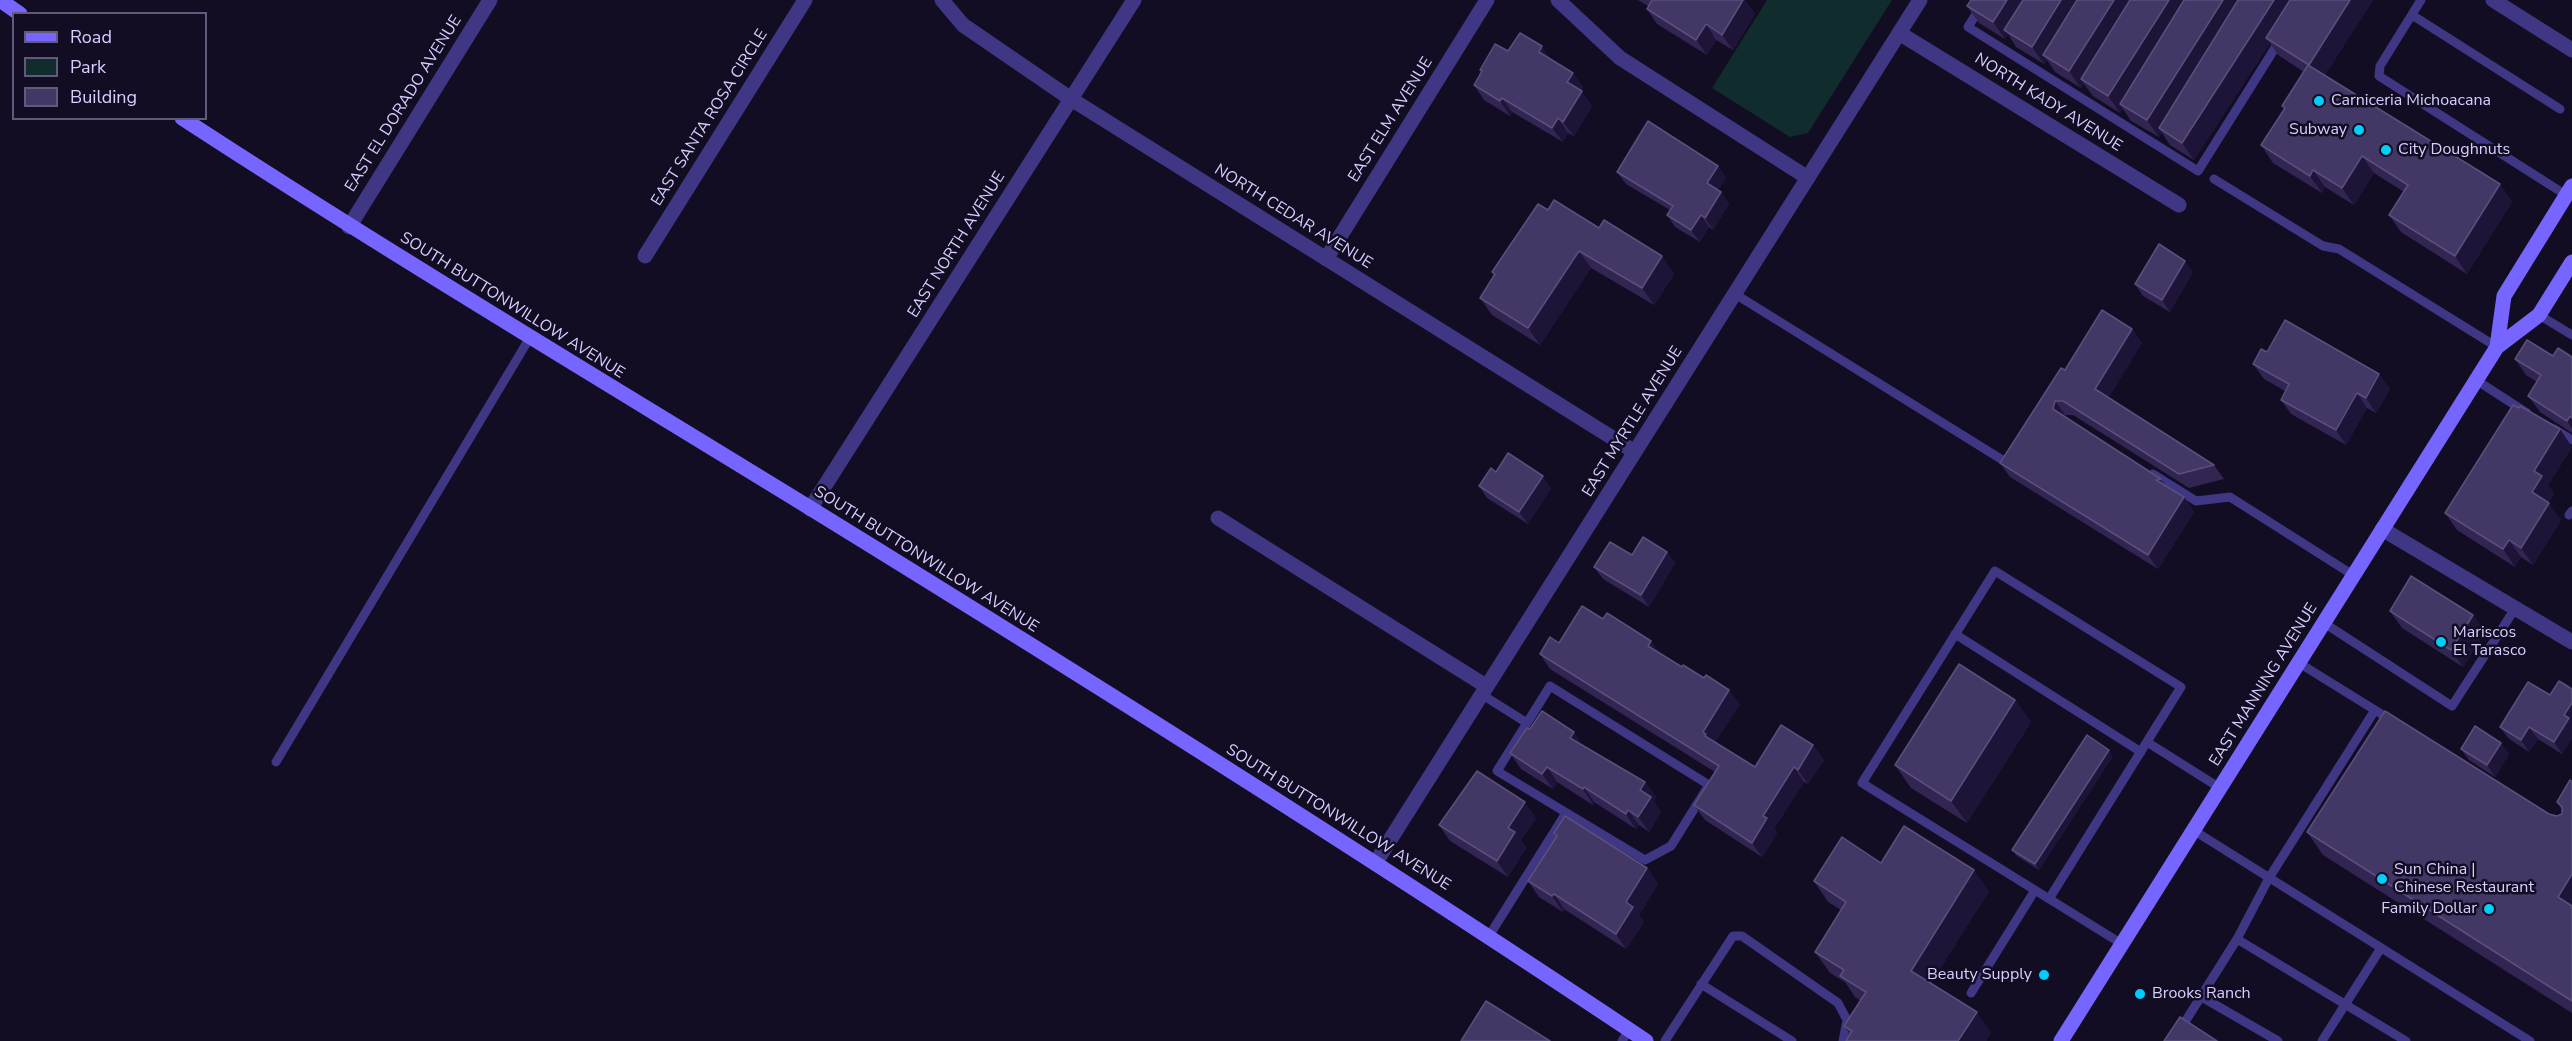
<!DOCTYPE html>
<style>
body{margin:0}
#map{position:relative;width:2572px;height:1041px;overflow:hidden;background:#120d23;font-family:"Nunito Sans",sans-serif}
canvas{display:block}
.legend{position:absolute;left:12px;top:12px;width:195px;height:108px;box-sizing:border-box;background:#120d23;border:2px solid #615b7b;margin:0;padding:8px 10px;list-style:none;font-size:18px;color:#d8cfff}
.legend li{display:flex;align-items:center;gap:12px;height:30px}
.legend b{width:30px;border:2px solid #615b7b}
</style>
<div id="map">
<canvas width="2572" height="1041"></canvas>
<ul class="legend">
<li><b style="height:8px;background:#7666ff"></b>Road</li>
<li><b style="height:16px;background:#102c2d"></b>Park</li>
<li><b style="height:16px;background:#433765"></b>Building</li>
</ul>
</div>
<script>
const c = document.querySelector('canvas').getContext('2d');
c.lineJoin = 'round';
function fill(path, color) { c.fillStyle = color; c.fill(path, 'evenodd'); }
function stroke(path, color, width, dash) { c.strokeStyle = color; c.lineWidth = width; c.lineCap = dash ? 'butt' : 'round'; c.setLineDash(dash || []); c.stroke(path); }
function label(font, color, halo, rows, align = 'center') {
  c.font = font + ' "Nunito Sans",sans-serif'; c.lineWidth = 5; c.setLineDash([]); c.textBaseline = 'middle'; c.strokeStyle = halo; c.fillStyle = color; for (const [text, x, y, turn = 0] of rows) {
    c.save(); c.translate(x, y); c.rotate((+turn || 0) * Math.PI / 180); c.textAlign = isNaN(turn) ? turn : align; if (halo) c.strokeText(text, 0, 0); c.fillText(text, 0, 0); c.restore();
  }
}
const green = new Path2D(`
 M 1767,0 L 1892,0 L 1808,133 L 1790,137 L 1712,88 Z`);
const lane = new Path2D(`
 M 1985,0 L 1968,27 L 2198,171 L 2280,40
 M 2421,0 L 2380,66 L 2379,76 L 2566,195
 M 2412,15 L 2560,109
 M 2214,179 L 2323,246 L 2339,249 L 2497,347
 M 1735,294 L 2009,464
 M 2539,315 L 2572,335
 M 2476,380 L 2527,413
 M 2554,429 L 2572,440
 M 2153,474 L 2196,501 L 2230,497 L 2353,575
 M 2569,515 L 2572,511
 M 2324,623 L 2452,706 L 2516,607
 M 1955,634 L 2141,752
 M 2299,663 L 2391,720
 M 1481,694 L 1527,723 L 1550,686 L 1709,785 L 1671,846 L 1645,860 L 1497,771 L 1527,723
 M 2147,742 L 2220,788
 M 276,762 L 529,339
 M 2193,830 L 2530,1041
 M 2049,899 L 2181,687 L 1995,571 L 1862,783 L 2122,944
 M 1489,936 L 1566,813
 M 2237,939 L 2406,1041
 M 1701,984 L 1792,1041
 M 1971,993 L 2035,890
 M 2200,996 L 2278,1041
 M 1622,1041 L 1629,1030
 M 1665,1041 L 1733,936 L 1742,936 L 1838,1003 L 1847,1020 L 1843,1041
 M 2173,1041 L 2237,939 L 2269,878 L 2375,710
 M 2322,1041 L 2381,948`);
const street = new Path2D(`
 M 942,0 L 963,25 L 1071,99 L 1635,452
 M 1558,0 L 1620,58 L 1808,178
 M 2493,0 L 2572,50
 M 1899,33 L 2179,205
 M 349,227 L 490,0
 M 645,256 L 805,0
 M 1326,259 L 1487,0
 M 810,509 L 1134,0
 M 1218,518 L 1486,686
 M 2382,529 L 2572,642
 M 1376,862 L 1920,0`);
const secondary = new Path2D(`
 M 0,0 L 20,14
 M 182,118 C 389,253 600,379 810,508 C 1091,681 1371,857 1646,1041
 M 2497,347 L 2504,296 L 2572,186
 M 2061,1041 L 2497,347 L 2539,315 L 2572,262`);
const wall = new Path2D(`
 M 1638,0 L 1745,0 L 1755,14 L 1733,50 L 1716,40 L 1707,55 L 1657,24 L 1647,9 L 1648,6 Z
 M 1971,0 L 2373,0 L 2325,75 L 2500,184 L 2512,202 L 2467,274 L 2401,232 L 2389,215 L 2404,192 L 2374,173 L 2354,205 L 2325,187 L 2322,193 L 2273,163 L 2261,145 L 2284,109 L 2282,106 L 2304,72 L 2278,55 L 2270,43 L 2194,160 L 2170,145 L 2162,133 L 2159,137 L 2131,121 L 2123,109 L 2120,113 L 2093,96 L 2084,84 L 2081,88 L 2055,72 L 2047,60 L 2044,64 L 2016,47 L 2008,34 L 2005,39 L 1979,23 L 1967,6 Z
 M 1508,51 L 1552,60 L 1573,73 L 1583,87 L 1581,91 L 1592,106 L 1574,136 L 1568,133 L 1563,142 L 1512,112 L 1510,116 L 1484,100 L 1474,85 L 1482,73 L 1480,70 Z
 M 1718,166 L 1726,178 L 1718,190 L 1721,192 L 1729,204 L 1713,230 L 1709,227 L 1700,242 L 1675,227 L 1667,215 L 1670,210 L 1626,184 L 1617,172 Z
 M 1548,210 L 1599,228 L 1662,256 L 1674,274 L 1654,305 L 1591,268 L 1540,345 L 1492,315 L 1480,298 L 1494,276 L 1492,272 Z
 M 2193,272 L 2170,312 L 2143,296 L 2135,284 Z
 M 2132,329 L 2142,343 L 2108,398 L 2214,465 L 2224,479 L 2189,488 L 2073,415 L 2065,415 L 2065,417 L 2161,479 L 2166,486 L 2184,497 L 2194,512 L 2158,569 L 2010,477 L 2000,463 L 2065,370 Z
 M 2267,352 L 2379,374 L 2390,389 L 2376,413 L 2367,408 L 2346,445 L 2291,414 L 2281,400 L 2285,391 L 2264,379 L 2253,364 Z
 M 2553,356 L 2572,357 L 2572,433 L 2540,412 L 2528,396 L 2537,382 L 2526,375 L 2515,359 Z
 M 2572,447 L 2548,485 L 2554,494 L 2548,503 L 2561,520 L 2533,565 L 2521,557 L 2515,567 L 2457,530 L 2445,513 Z
 M 1496,472 L 1551,488 L 1528,524 L 1487,498 L 1479,486 Z
 M 1667,552 L 1675,563 L 1649,607 L 1603,579 L 1594,567 L 1632,555 Z
 M 2390,611 L 2485,632 L 2463,667 L 2402,628 Z
 M 1603,619 L 1651,641 L 1659,653 L 1740,704 L 1715,742 L 1755,767 L 1813,745 L 1824,760 L 1808,784 L 1804,782 L 1774,829 L 1777,833 L 1762,857 L 1705,820 L 1694,805 L 1715,772 L 1550,669 L 1540,654 Z
 M 2572,689 L 2572,738 L 2562,754 L 2538,739 L 2529,752 L 2508,738 L 2500,727 L 2550,695 Z
 M 2015,700 L 2031,722 L 1967,823 L 1911,788 L 1895,765 Z
 M 1530,729 L 1584,747 L 1645,782 L 1656,797 L 1654,801 L 1661,812 L 1649,832 L 1639,825 L 1636,829 L 1594,802 L 1593,805 L 1557,782 L 1553,789 L 1521,769 L 1510,753 Z
 M 2501,743 L 2509,754 L 2495,777 L 2469,760 L 2461,749 Z
 M 2113,756 L 2039,870 L 2017,856 L 2012,850 Z
 M 2572,781 L 2572,1013 L 2323,855 L 2307,832 L 2549,814 L 2557,816 L 2562,814 L 2562,810 L 2557,802 Z
 M 1536,818 L 1521,840 L 1526,848 L 1508,877 L 1450,841 L 1439,825 Z
 M 1554,833 L 1647,868 L 1658,884 L 1639,915 L 1644,922 L 1626,949 L 1564,909 L 1563,912 L 1539,897 L 1528,881 L 1556,837 Z
 M 1881,863 L 1989,891 L 1931,983 L 1991,1033 L 1986,1041 L 1846,1041 L 1850,1035 L 1844,1026 L 1861,1001 L 1855,997 L 1845,982 L 1830,973 L 1815,952 L 1841,910 L 1828,902 L 1814,881 Z`);
const shadedWall = new Path2D(`
 M 1743,0 L 1745,0 L 1755,14 L 1733,50 L 1722,35 Z
 M 2007,0 L 2029,0 L 2004,30 L 2008,34 L 2005,39 L 1993,22 Z
 M 2061,0 L 2084,0 L 2043,55 L 2047,60 L 2044,64 L 2032,47 Z
 M 2114,0 L 2137,0 L 2081,79 L 2084,84 L 2081,88 L 2069,71 Z
 M 2169,0 L 2191,0 L 2120,104 L 2123,109 L 2120,113 L 2108,96 Z
 M 2223,0 L 2246,0 L 2159,128 L 2162,133 L 2159,137 L 2147,120 Z
 M 2274,0 L 2297,0 L 2266,38 L 2270,43 L 2194,160 L 2182,143 Z
 M 2350,0 L 2373,0 L 2321,82 L 2309,65 Z
 M 1706,24 L 1716,40 L 1707,55 L 1696,40 Z
 M 1542,46 L 1552,61 L 1539,52 Z
 M 1573,73 L 1583,87 L 1577,97 L 1567,82 Z
 M 1582,91 L 1592,106 L 1574,136 L 1563,122 Z
 M 1502,98 L 1512,112 L 1510,116 L 1500,101 Z
 M 1558,118 L 1568,133 L 1563,142 L 1552,128 Z
 M 2362,156 L 2374,173 L 2354,205 L 2342,188 Z
 M 1718,166 L 1726,178 L 1715,195 L 1707,183 Z
 M 2313,170 L 2325,187 L 2322,193 L 2310,176 Z
 M 2500,184 L 2512,202 L 2467,274 L 2455,256 Z
 M 1721,192 L 1729,204 L 1713,230 L 1705,218 Z
 M 1701,215 L 1709,227 L 1700,242 L 1691,230 Z
 M 1579,251 L 1591,268 L 1540,345 L 1528,328 Z
 M 1662,256 L 1674,274 L 1654,305 L 1642,288 Z
 M 2185,261 L 2193,272 L 2170,312 L 2162,300 Z
 M 2132,329 L 2142,343 L 2105,403 L 2095,389 Z
 M 2379,374 L 2390,389 L 2376,413 L 2366,398 Z
 M 2357,393 L 2367,408 L 2346,445 L 2336,430 Z
 M 2055,401 L 2065,415 L 2063,424 L 2053,409 Z
 M 2570,416 L 2572,420 L 2572,428 L 2567,421 Z
 M 2560,429 L 2572,447 L 2548,485 L 2554,494 L 2544,509 L 2532,492 L 2534,471 Z
 M 1543,476 L 1551,488 L 1528,524 L 1519,512 Z
 M 2184,497 L 2194,512 L 2158,569 L 2148,555 Z
 M 2549,503 L 2561,520 L 2533,565 L 2521,548 Z
 M 2509,540 L 2521,557 L 2515,567 L 2503,549 Z
 M 1667,552 L 1675,563 L 1649,607 L 1641,595 Z
 M 2473,615 L 2485,632 L 2463,667 L 2451,650 Z
 M 1651,641 L 1661,655 L 1648,646 Z
 M 1729,690 L 1740,704 L 1714,745 L 1715,750 L 1703,732 Z
 M 2015,700 L 2031,722 L 1967,823 L 1951,801 Z
 M 2572,703 L 2572,738 L 2562,754 L 2554,742 L 2564,715 Z
 M 2529,727 L 2538,739 L 2529,752 L 2521,740 Z
 M 1574,732 L 1584,747 L 1570,738 Z
 M 2501,743 L 2509,754 L 2495,777 L 2487,765 Z
 M 1813,745 L 1824,760 L 1808,784 L 1798,770 Z
 M 2109,750 L 2113,756 L 2039,870 L 2035,864 Z
 M 1547,767 L 1557,782 L 1553,789 L 1542,774 Z
 M 1794,767 L 1804,782 L 1774,829 L 1777,833 L 1762,857 L 1752,843 L 1763,816 Z
 M 1645,782 L 1656,797 L 1654,801 L 1661,812 L 1649,832 L 1638,817 L 1640,790 Z
 M 1584,787 L 1594,802 L 1593,805 L 1583,789 Z
 M 1525,802 L 1536,818 L 1521,840 L 1526,848 L 1508,877 L 1497,861 L 1508,828 Z
 M 1628,810 L 1639,825 L 1636,829 L 1626,814 Z
 M 1647,868 L 1658,884 L 1639,915 L 1644,922 L 1626,949 L 1616,934 L 1626,902 Z
 M 1974,870 L 1989,891 L 1926,991 L 1911,971 Z
 M 2572,874 L 2572,918 L 2558,897 Z
 M 1554,894 L 1564,909 L 1563,912 L 1552,896 Z
 M 1977,1012 L 1991,1033 L 1986,1041 L 1958,1041 Z`);
const building = new Path2D(`
 M 1652,0 L 1743,0 L 1722,35 L 1706,24 L 1696,40 L 1647,9 Z
 M 1971,0 L 2007,0 L 1993,22 L 1967,6 Z
 M 2023,0 L 2061,0 L 2032,47 L 2004,30 Z
 M 2077,0 L 2114,0 L 2069,71 L 2043,55 Z
 M 2130,0 L 2169,0 L 2108,96 L 2081,79 Z
 M 2184,0 L 2223,0 L 2147,120 L 2120,104 Z
 M 2238,0 L 2274,0 L 2182,143 L 2159,128 Z
 M 2290,0 L 2350,0 L 2309,65 L 2266,38 Z
 M 1520,33 L 1542,46 L 1539,52 L 1573,73 L 1567,82 L 1582,91 L 1563,122 L 1558,118 L 1552,128 L 1502,98 L 1500,101 L 1474,85 L 1482,71 L 1480,70 L 1495,44 L 1508,51 Z
 M 2308,65 L 2500,184 L 2455,256 L 2389,215 L 2408,185 L 2362,156 L 2342,188 L 2313,170 L 2310,176 L 2261,145 L 2285,108 L 2282,106 Z
 M 1648,121 L 1718,166 L 1707,183 L 1721,192 L 1705,218 L 1701,215 L 1691,230 L 1667,215 L 1673,206 L 1617,172 Z
 M 1554,200 L 1599,228 L 1604,220 L 1662,256 L 1642,288 L 1579,251 L 1528,328 L 1480,298 L 1495,274 L 1492,272 L 1538,204 L 1548,210 Z
 M 2159,244 L 2185,261 L 2162,300 L 2135,284 Z
 M 2102,310 L 2132,329 L 2095,389 L 2214,465 L 2179,474 L 2063,401 L 2055,401 L 2053,409 L 2161,479 L 2156,480 L 2184,497 L 2148,555 L 2000,463 L 2061,368 L 2065,370 Z
 M 2285,320 L 2379,374 L 2366,398 L 2357,393 L 2336,430 L 2281,400 L 2289,384 L 2253,364 L 2261,349 L 2267,352 Z
 M 2527,340 L 2553,356 L 2558,348 L 2572,357 L 2572,418 L 2570,416 L 2567,421 L 2528,396 L 2541,375 L 2515,359 Z
 M 2513,405 L 2519,408 L 2520,406 L 2560,429 L 2534,471 L 2542,476 L 2532,492 L 2549,503 L 2521,548 L 2509,540 L 2503,549 L 2445,513 Z
 M 1508,453 L 1543,476 L 1519,512 L 1479,486 L 1491,468 L 1496,472 Z
 M 1643,537 L 1667,552 L 1641,595 L 1594,567 L 1610,542 L 1632,555 Z
 M 2411,576 L 2473,615 L 2451,650 L 2390,611 Z
 M 1582,606 L 1603,619 L 1607,613 L 1651,641 L 1648,646 L 1682,667 L 1683,665 L 1704,678 L 1706,675 L 1729,690 L 1703,732 L 1706,734 L 1705,736 L 1755,767 L 1781,725 L 1813,745 L 1798,770 L 1794,767 L 1763,816 L 1767,818 L 1752,843 L 1694,805 L 1719,766 L 1540,654 L 1550,637 L 1559,643 Z
 M 1959,664 L 2015,700 L 1951,801 L 1895,765 Z
 M 2559,681 L 2572,689 L 2572,703 L 2564,715 L 2569,718 L 2554,742 L 2529,727 L 2521,740 L 2500,727 L 2528,682 L 2550,695 Z
 M 1542,711 L 1574,732 L 1570,738 L 1645,782 L 1640,790 L 1651,797 L 1638,817 L 1628,810 L 1626,814 L 1584,787 L 1583,789 L 1547,767 L 1542,774 L 1510,753 L 1527,728 L 1530,729 Z
 M 2385,711 L 2549,814 L 2557,816 L 2562,814 L 2562,807 L 2557,802 L 2570,780 L 2572,781 L 2572,874 L 2558,897 L 2572,906 L 2572,1001 L 2307,832 Z
 M 2475,726 L 2501,743 L 2487,765 L 2461,749 Z
 M 2087,735 L 2109,750 L 2035,864 L 2012,850 Z
 M 1477,771 L 1525,802 L 1508,828 L 1515,832 L 1497,861 L 1439,825 Z
 M 1565,816 L 1647,868 L 1626,902 L 1633,907 L 1616,934 L 1554,894 L 1552,896 L 1528,881 L 1557,836 L 1554,833 Z
 M 1904,826 L 1974,870 L 1911,971 L 1977,1012 L 1958,1041 L 1846,1041 L 1852,1031 L 1844,1026 L 1866,992 L 1840,976 L 1844,970 L 1815,952 L 1846,902 L 1814,881 L 1842,837 L 1881,863 Z
 M 1486,1001 L 1550,1041 L 1461,1041 Z
 M 2180,1017 L 2217,1041 L 2164,1041 Z`);
const markers = [
 [2319,101,6,"#00cefa"],
 [2359,130,6,"#00cefa"],
 [2386,150,6,"#00cefa"],
 [2441,642,6,"#00cefa"],
 [2382,879,6,"#00cefa"],
 [2489,909,6,"#00cefa"],
 [2044,975,6,"#00cefa"],
 [2140,994,6,"#00cefa"]
];
const poiNames = [
 ["Carniceria Michoacana",2331,101],
 ["Subway",2347,130,"right"],
 ["City Doughnuts",2398,150],
 ["Mariscos",2453,633],
 ["El Tarasco",2453,651],
 ["Sun China |",2394,870],
 ["Chinese Restaurant",2394,888],
 ["Family Dollar",2477,909,"right"],
 ["Beauty Supply",2032,975,"right"],
 ["Brooks Ranch",2152,994]
];
const streetNames = [
 ["NORTH KADY AVENUE",2048,103,32],
 ["EAST EL DORADO AVENUE",404,104,-58],
 ["EAST SANTA ROSA CIRCLE",710,118,-58],
 ["EAST ELM AVENUE",1391,120,-58],
 ["NORTH CEDAR AVENUE",1293,217,32],
 ["EAST NORTH AVENUE",957,245,-58],
 ["SOUTH BUTTONWILLOW AVENUE",512,306,32],
 ["EAST MYRTLE AVENUE",1633,422,-58],
 ["SOUTH BUTTONWILLOW AVENUE",926,560,32],
 ["EAST MANNING AVENUE",2264,685,-58],
 ["SOUTH BUTTONWILLOW AVENUE",1338,818,32]
];
fill(green, '#102c2d');
stroke(lane, '#3f3684', 9);
stroke(street, '#3f3684', 15);
stroke(secondary, '#7666ff', 15);
fill(wall, '#322552');
fill(shadedWall, '#1d1437');
fill(building, '#433765');
stroke(building, '#5b4f7d', 1.5);
for (const [x, y, r, color] of markers) { const dot = new Path2D(); dot.arc(x, y, r, 0, 2 * Math.PI); c.fillStyle = color; c.fill(dot); stroke(dot, '#120d23', 2); }
label('16px', '#d8cfff', '#120d23', poiNames, 'left');
label('16px', '#d8cfff', '#120d23', streetNames);
</script>
